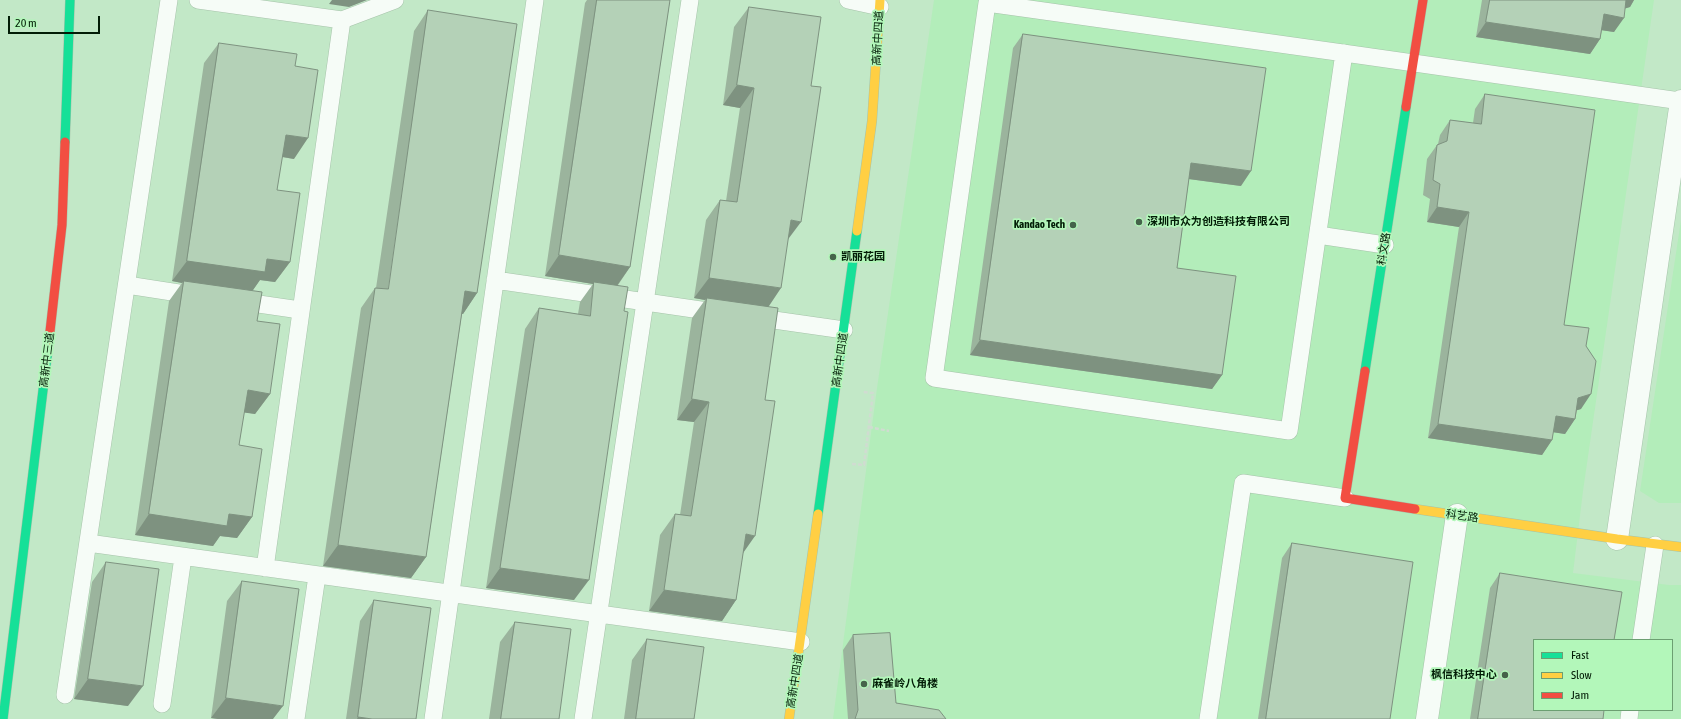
<!DOCTYPE html>
<meta charset="utf-8">
<style>
body{margin:0}
#map{position:relative;width:1681px;height:719px;overflow:hidden;background:#c2e8c7;font-family:"Asap Condensed",sans-serif}
canvas{display:block}
.legend{position:absolute;left:1533px;top:639px;width:140px;height:72px;box-sizing:border-box;background:#b3f7ba;border:1px solid #6c9f72;margin:0;padding:5px 7px;list-style:none;font-size:12px;color:#021c06}
.legend li{display:flex;align-items:center;gap:8px;height:20px}
.legend b{width:20px;border:1px solid #6c9f72}
.scale{position:absolute;left:8px;top:16px;width:92px;height:18px;box-sizing:border-box;border:2px solid #021c06;border-top:0;padding-left:5px;font-size:12px;line-height:14px;white-space:nowrap;color:#021c06;-webkit-text-stroke:3px #b3f7ba;paint-order:stroke}
</style>
<div id="map">
<canvas width="1681" height="719"></canvas>
<ul class="legend">
<li><b style="height:5px;background:#16e098"></b>Fast</li>
<li><b style="height:5px;background:#ffcf43"></b>Slow</li>
<li><b style="height:5px;background:#f24e42"></b>Jam</li>
</ul>
<div class="scale">20 m</div>
</div>
<script>
const c = document.querySelector('canvas').getContext('2d');
c.lineJoin = 'round';
function fill(path, color) { c.fillStyle = color; c.fill(path, 'evenodd'); }
function stroke(path, color, width, dash) { c.strokeStyle = color; c.lineWidth = width; c.lineCap = dash ? 'butt' : 'round'; c.setLineDash(dash || []); c.stroke(path); }
function label(font, color, halo, rows, align = 'center') {
  c.font = font + ' "Asap Condensed","Noto Sans SC",sans-serif'; c.lineWidth = 3.5; c.setLineDash([]); c.textBaseline = 'middle'; c.strokeStyle = halo; c.fillStyle = color; for (const [text, x, y, turn = 0] of rows) {
    c.save(); c.translate(x, y); c.rotate((+turn || 0) * Math.PI / 180); c.textAlign = isNaN(turn) ? turn : align; if (halo) c.strokeText(text, 0, 0); c.fillText(text, 0, 0); c.restore();
  }
}
const built = new Path2D(`
 M 934,0 L 1654,0 L 1583,491 L 1573,573 L 1669,585 L 1681,585 L 1681,719 L 833,719 L 877,388 ZM 1534,640 L 1672,640 L 1672,710 L 1534,710 Z
 M 1681,220 L 1681,503 L 1659,503 L 1640,491 Z`);
const path = new Path2D(`
 M 869,427 L 889,431
 M 852,464 L 864,465 L 873,393 L 863,392`);
const lane = new Path2D(`
 M 198,0 L 342,20 L 395,0
 M 848,0 L 880,7
 M 1344,53 L 1289,431 L 934,378 L 987,3 C 1218,35 1450,68 1681,101
 M 1318,235 L 1385,245
 M 495,280 L 721,313
 M 127,285 L 198,296
 M 238,301 L 300,310
 M 753,317 L 844,330
 M 88,543 L 801,642
 M 265,568 L 342,20
 M 1641,640 L 1655,545
 M 65,695 L 169,0
 M 162,704 L 183,557
 M 296,719 L 317,576
 M 433,719 L 535,0
 M 583,719 L 690,0
 M 1208,719 L 1243,483 L 1345,498
 M 1629,719 L 1630,710`);
const street = new Path2D(`
 M 1617,539 L 1681,101
 M 1427,719 L 1457,515`);
const fast = new Path2D(`
 M 65,142 L 70,0
 M 1365,371 L 1406,107
 M 818,514 L 857,231
 M 3,719 L 48,349`);
const slow = new Path2D(`
 M 857,231 L 872,121 L 880,0
 M 1415,509 L 1617,539 L 1681,547
 M 789,719 L 818,514`);
const jam = new Path2D(`
 M 1406,107 L 1423,0
 M 48,349 L 62,225 L 65,142
 M 1365,371 L 1345,498 L 1415,509`);
const wall = new Path2D(`
 M 587,0 L 670,0 L 630,267 L 618,285 L 574,600 L 486,588 L 525,329 L 539,308 L 578,314 L 580,302 L 593,284 L 545,276 L 585,3 Z
 M 1482,0 L 1634,0 L 1630,7 L 1625,8 L 1614,32 L 1602,30 L 1600,39 L 1590,54 L 1476,37 Z
 M 749,7 L 788,240 L 768,307 L 743,553 L 736,600 L 722,621 L 649,611 L 660,535 L 675,514 L 680,515 L 694,422 L 677,420 L 692,318 L 705,300 L 694,298 L 706,220 L 720,200 L 726,201 L 740,108 L 723,105 L 734,27 Z
 M 428,10 L 477,293 L 463,314 L 462,313 L 426,557 L 411,578 L 323,566 L 361,308 L 375,288 L 376,288 L 414,31 Z
 M 1023,34 L 1241,186 L 1189,179 L 1177,268 L 1222,375 L 1212,389 L 970,355 L 1013,48 Z
 M 219,43 L 295,66 L 294,159 L 282,157 L 277,190 L 290,262 L 275,282 L 260,280 L 252,291 L 270,394 L 255,414 L 244,412 L 239,445 L 252,517 L 237,538 L 220,536 L 213,546 L 135,535 L 169,301 L 182,283 L 172,281 L 204,63 Z
 M 1485,94 L 1564,325 L 1586,346 L 1581,409 L 1577,410 L 1575,419 L 1565,434 L 1553,432 L 1552,440 L 1542,455 L 1428,438 L 1459,227 L 1427,222 L 1430,199 L 1423,195 L 1427,159 L 1437,145 L 1438,144 L 1440,135 L 1450,120 L 1473,123 L 1475,109 Z
 M 1292,543 L 1390,719 L 1258,719 L 1282,558 Z
 M 106,562 L 128,706 L 74,699 L 92,582 Z
 M 1500,573 L 1603,719 L 1470,719 L 1490,588 Z
 M 242,581 L 273,719 L 218,719 L 211,718 L 227,601 Z
 M 374,600 L 416,719 L 346,719 L 360,621 Z
 M 515,622 L 559,719 L 489,719 L 500,642 Z
 M 853,635 L 896,703 L 946,719 L 848,719 L 843,650 Z
 M 647,639 L 694,719 L 624,719 L 632,660 Z`);
const shadedWall = new Path2D(`
 M 332,0 L 367,0 L 349,7 L 329,4 Z
 M 1624,0 L 1634,0 L 1630,7 L 1617,11 Z
 M 1604,14 L 1624,18 L 1614,32 L 1593,29 Z
 M 1486,22 L 1600,39 L 1590,54 L 1476,37 Z
 M 737,85 L 754,88 L 740,108 L 723,105 Z
 M 286,135 L 308,138 L 294,159 L 272,155 Z
 M 1191,163 L 1251,171 L 1241,186 L 1181,178 Z
 M 1437,207 L 1469,212 L 1459,227 L 1427,222 Z
 M 791,220 L 801,222 L 786,242 Z
 M 559,255 L 630,267 L 616,287 L 594,282 L 593,284 L 545,276 Z
 M 267,259 L 290,262 L 275,282 L 260,280 L 251,293 L 184,281 L 182,283 L 172,281 L 187,261 Z
 M 709,278 L 781,288 L 767,309 L 707,298 L 705,300 L 694,298 Z
 M 465,291 L 477,293 L 463,314 L 451,312 Z
 M 980,340 L 1222,375 L 1212,389 L 970,355 Z
 M 248,390 L 270,394 L 255,414 L 233,411 Z
 M 1591,394 L 1581,409 L 1568,413 L 1578,398 Z
 M 692,399 L 709,402 L 694,422 L 677,420 Z
 M 1556,416 L 1575,419 L 1565,434 L 1545,431 Z
 M 1438,424 L 1552,440 L 1542,455 L 1428,438 Z
 M 149,514 L 229,514 L 252,517 L 237,538 L 220,536 L 213,546 L 135,535 Z
 M 746,534 L 755,536 L 741,556 Z
 M 338,545 L 426,557 L 411,578 L 323,566 Z
 M 500,568 L 589,580 L 574,600 L 486,588 Z
 M 664,590 L 736,600 L 722,621 L 649,611 Z
 M 88,679 L 143,686 L 128,706 L 74,699 Z
 M 226,698 L 283,706 L 273,719 L 218,719 L 211,718 Z
 M 358,717 L 372,719 L 357,719 Z`);
const building = new Path2D(`
 M 597,0 L 670,0 L 630,267 L 559,255 Z
 M 1490,0 L 1626,0 L 1624,18 L 1604,14 L 1600,39 L 1486,22 Z
 M 749,7 L 821,17 L 811,86 L 821,87 L 801,222 L 791,220 L 781,288 L 709,278 L 720,200 L 737,202 L 754,88 L 737,85 Z
 M 428,10 L 517,24 L 477,293 L 465,291 L 426,557 L 338,545 L 375,288 L 388,289 Z
 M 1023,34 L 1266,68 L 1251,171 L 1191,163 L 1177,268 L 1236,276 L 1222,375 L 980,340 Z
 M 219,43 L 297,54 L 295,66 L 318,70 L 308,138 L 286,135 L 277,190 L 300,193 L 290,262 L 267,259 L 265,272 L 187,261 Z
 M 1485,94 L 1595,110 L 1564,325 L 1589,328 L 1586,346 L 1596,361 L 1591,394 L 1578,398 L 1575,419 L 1556,416 L 1552,440 L 1438,424 L 1469,212 L 1437,207 L 1440,184 L 1433,180 L 1437,145 L 1447,141 L 1450,120 L 1481,124 Z
 M 184,281 L 262,292 L 257,321 L 280,324 L 270,394 L 248,390 L 239,445 L 262,449 L 252,517 L 229,514 L 227,526 L 149,514 Z
 M 594,282 L 628,287 L 624,311 L 628,312 L 589,580 L 500,568 L 539,308 L 590,316 Z
 M 707,298 L 778,308 L 765,400 L 775,401 L 755,536 L 746,534 L 736,600 L 664,590 L 675,514 L 691,516 L 709,402 L 692,399 Z
 M 1292,543 L 1413,562 L 1390,719 L 1266,719 Z
 M 106,562 L 159,569 L 143,686 L 88,679 Z
 M 1500,573 L 1622,592 L 1614,640 L 1534,640 L 1534,710 L 1604,710 L 1603,719 L 1478,719 Z
 M 242,581 L 299,589 L 283,706 L 226,698 Z
 M 374,600 L 431,608 L 416,719 L 372,719 L 358,717 Z
 M 515,622 L 571,629 L 559,719 L 501,719 Z
 M 890,633 L 896,703 L 939,710 L 946,719 L 855,719 L 858,710 L 853,635 Z
 M 647,639 L 704,647 L 694,719 L 636,719 Z`);
const markers = [
 [1139,222,4,"#45634a"],
 [1073,225,4,"#45634a"],
 [833,257,4,"#45634a"],
 [1505,675,4,"#45634a"],
 [864,684,4,"#45634a"]
];
const streetNames = [
 ["高新中四道",878,38,-87],
 ["科文路",1384,249,-81],
 ["高新中三道",47,360,-83],
 ["高新中四道",840,360,-82],
 ["科艺路",1462,516,8],
 ["高新中四道",795,681,-81]
];
const poiNames = [
 ["深圳市众为创造科技有限公司",1147,222],
 ["Kandao Tech",1065,225,"right"],
 ["凯丽花园",841,257],
 ["枫信科技中心",1497,675,"right"],
 ["麻雀岭八角楼",872,684]
];
fill(built, '#b3edba');
stroke(lane, '#a6c3aa', 18);
stroke(street, '#a6c3aa', 23);
stroke(fast, '#a6c3aa', 10);
stroke(slow, '#a6c3aa', 10);
stroke(jam, '#a6c3aa', 10);
stroke(path, '#d0dcd1', 2.5, [4, 2]);
stroke(lane, '#f6fcf7', 17);
stroke(street, '#f6fcf7', 22);
stroke(fast, '#16e098', 9);
stroke(slow, '#ffcf43', 9);
stroke(jam, '#f24e42', 9);
fill(wall, '#9bb49d');
fill(shadedWall, '#7e9280');
fill(building, '#b4d1b7');
stroke(building, '#7e9280', 1);
for (const [x, y, r, color] of markers) { const dot = new Path2D(); dot.arc(x, y, r, 0, 2 * Math.PI); c.fillStyle = color; c.fill(dot); stroke(dot, '#b3f7ba', 1.5); }
label('11px', '#021c06', '#b3f7ba', streetNames);
label('bold 11px', '#021c06', '#b3f7ba', poiNames, 'left');
</script>
